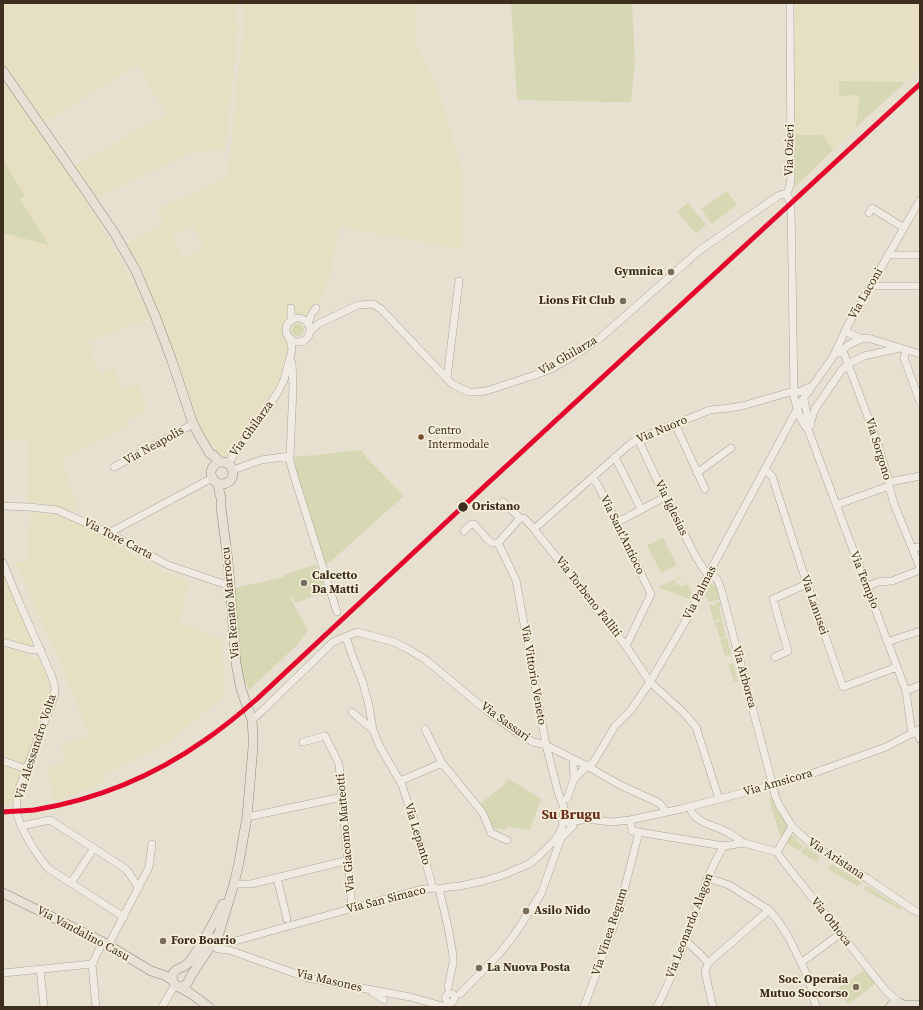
<!DOCTYPE html>
<style>
body{margin:0}
#map{position:relative;width:923px;height:1010px;overflow:hidden;background:#e7e0d1;font-family:"Source Serif 4",serif}
canvas{display:block}
.frame{position:absolute;inset:0;border:4px solid #3d2e20;pointer-events:none}
</style>
<div id="map">
<canvas width="923" height="1010"></canvas>
<div class="frame"></div>
</div>
<script>
const c = document.querySelector('canvas').getContext('2d');
c.lineJoin = 'round';
function fill(path, color) { c.fillStyle = color; c.fill(path, 'evenodd'); }
function stroke(path, color, width, dash) { c.strokeStyle = color; c.lineWidth = width; c.lineCap = dash ? 'butt' : 'round'; c.setLineDash(dash || []); c.stroke(path); }
function label(font, color, halo, rows, align = 'center') {
  c.font = font + ' "Source Serif 4",serif'; c.lineWidth = 3.5; c.setLineDash([]); c.textBaseline = 'middle'; c.strokeStyle = halo; c.fillStyle = color; for (const [text, x, y, turn = 0] of rows) {
    c.save(); c.translate(x, y); c.rotate((+turn || 0) * Math.PI / 180); c.textAlign = isNaN(turn) ? turn : align; if (halo) c.strokeText(text, 0, 0); c.fillText(text, 0, 0); c.restore();
  }
}
const farmland = new Path2D(`
 M 3,3 L 235,3 L 238,30 L 225,150 L 192,152 L 96,199 L 73,167 L 166,114 L 137,65 L 43,124 L 3,68 Z
 M 243,3 L 411,3 L 412,6 L 417,8 L 415,41 L 441,98 L 463,173 L 462,249 L 340,227 L 330,276 L 310,321 L 289,317 L 284,326 L 283,332 L 288,342 L 289,348 L 278,382 L 270,395 L 228,458 L 215,473 L 140,271 L 123,245 L 164,225 L 157,209 L 227,178 L 231,151 L 237,81 L 245,25 ZM 193,225 L 204,250 L 182,257 L 172,235 Z
 M 795,3 L 920,3 L 920,69 L 906,82 L 839,81 L 839,96 L 860,95 L 856,127 L 833,150 L 823,135 L 794,135 Z
 M 3,78 L 96,215 L 151,318 L 88,342 L 100,374 L 113,368 L 123,390 L 137,383 L 148,410 L 126,421 L 128,425 L 62,459 L 78,512 L 49,504 L 27,502 L 27,439 L 3,439 L 3,233 L 49,244 L 20,199 L 24,195 L 3,160 Z
 M 31,512 L 78,518 L 131,554 L 170,574 L 179,577 L 188,582 L 180,623 L 222,638 L 224,696 L 166,744 L 105,775 L 105,781 L 91,788 L 54,801 L 48,767 L 67,763 L 61,744 L 89,736 L 61,664 L 15,562 L 27,562 Z
 M 3,567 L 35,643 L 34,646 L 29,648 L 3,639 Z
 M 3,646 L 42,660 L 50,690 L 35,734 L 25,764 L 3,757 Z
 M 3,765 L 22,772 L 12,805 L 3,805 Z`);
const green = new Path2D(`
 M 511,3 L 632,3 L 635,62 L 631,102 L 612,102 L 517,100 Z
 M 839,81 L 906,82 L 856,127 L 860,95 L 839,96 Z
 M 794,135 L 823,135 L 833,150 L 795,187 Z
 M 3,160 L 25,196 L 20,199 L 49,245 L 3,233 Z
 M 727,191 L 737,205 L 712,224 L 701,209 Z
 M 688,203 L 706,225 L 696,234 L 677,212 Z
 M292 330a6 6 0 1 1 12 0a6 6 0 1 1-12 0Z
 M 362,450 L 365,456 L 404,496 L 329,563 L 325,563 L 295,467 L 294,457 Z
 M 663,538 L 677,565 L 661,573 L 647,545 Z
 M 316,564 L 325,592 L 296,603 L 290,593 L 293,603 L 308,630 L 297,645 L 249,690 L 242,677 L 235,588 L 284,577 L 284,575 Z
 M 682,576 L 682,577 L 674,581 L 677,586 L 680,584 L 681,587 L 688,584 L 692,593 L 690,599 L 659,588 L 658,587 Z
 M 711,584 L 716,586 L 720,599 L 715,601 L 714,600 L 709,603 L 705,594 Z
 M 720,602 L 721,606 L 719,607 L 722,619 L 720,620 L 719,619 L 714,622 L 709,605 L 712,604 L 713,606 L 715,605 L 715,603 Z
 M 722,620 L 726,636 L 724,637 L 724,636 L 720,639 L 715,623 Z
 M 727,637 L 731,654 L 725,656 L 720,640 Z
 M 733,663 L 738,681 L 734,683 L 728,664 Z
 M 509,779 L 541,799 L 530,830 L 508,827 L 505,830 L 493,828 L 487,815 L 480,804 L 500,788 Z
 M 773,797 L 787,825 L 787,827 L 781,839 L 769,799 Z
 M 792,834 L 797,838 L 796,840 L 803,846 L 800,851 L 787,844 L 790,836 Z
 M 805,846 L 820,857 L 817,862 L 801,853 Z
 M 832,864 L 863,883 L 857,886 L 828,869 Z
 M 866,885 L 902,908 L 900,910 L 864,889 Z
 M 864,970 L 875,984 L 848,1004 L 837,989 Z`);
const minor = new Path2D(`
 M 786,195 L 789,198 L 791,208 L 792,267 L 794,397 C 797,407 799,420 807,428
 M 786,195 L 790,186 L 791,177 L 790,3
 M 869,213 L 872,208 L 904,228
 M 888,255 L 920,255
 M 871,286 L 920,286
 M 291,308 L 291,321
 M286 330a12 12 0 1 1 24 0a12 12 0 1 1-24 0Z
 M 308,324 L 311,315 L 316,308
 M 310,331 L 318,324 L 358,305 L 373,304 L 381,309 L 452,384 L 469,392 L 476,392 L 486,391 L 535,375 L 551,369 L 572,357 L 599,339 L 700,250 L 778,196 L 783,194 L 786,195
 M 845,331 L 861,339
 M 906,350 L 904,358 L 920,402
 M 843,351 L 877,441 L 889,482 L 889,486 L 894,504 L 912,548
 M 840,353 L 848,345 L 861,339 L 868,338 L 920,354
 M 290,359 L 292,363 L 293,387 L 290,456 L 290,462 L 295,479 L 337,612
 M 447,378 L 459,281
 M 794,391 L 797,392 L 799,392 L 812,386
 M 804,400 L 808,419 L 807,428 L 809,432 L 906,691 L 912,734
 M 675,424 L 705,489
 M 811,425 L 810,424 L 815,409 L 841,371 L 848,364 L 864,356 L 900,348
 M 638,439 L 665,497 L 695,555 L 704,570 L 717,579 L 721,589 L 770,775 L 775,795 L 779,805 L 792,826 L 802,836 L 813,845 L 868,879 L 915,911 L 920,913
 M 615,457 L 641,509
 M 228,463 L 262,416 L 278,392 L 284,380 L 292,350 L 290,338
 M 114,467 L 193,424
 M 233,470 L 261,460 L 290,456
 M 765,470 L 772,476 L 807,584 L 843,687 L 897,667
 M 697,473 L 731,448
 M 592,478 L 598,485 L 651,594 L 626,646
 M 889,482 L 920,476
 M 503,502 L 520,518 L 524,518 L 534,529 L 626,646 L 650,682 L 684,713 L 696,727 L 719,799
 M 836,505 L 889,486
 M 3,506 L 29,507 L 57,510 L 109,533 L 168,565 L 230,586
 M 616,523 L 665,497
 M 534,529 L 629,445 L 638,439 L 710,410 L 729,408 L 742,406 L 794,391
 M 464,531 L 470,525 L 474,524 L 487,539 L 492,543 L 498,543
 M 109,533 L 212,478
 M 498,543 L 516,580 L 546,745 L 558,792 L 564,808 L 568,822 L 570,825 L 570,828
 M 498,543 L 520,518
 M 920,547 L 912,548 L 920,568
 M 3,563 L 19,602 L 52,677 L 55,688 L 54,697 L 18,791 C 17,798 16,805 17,813 C 19,827 39,859 49,869 L 124,917
 M 866,587 L 878,582 L 892,581 L 920,570
 M 346,637 L 352,655 L 363,683 L 369,706 L 373,730 L 379,745 L 402,785 L 413,818 L 433,888
 M 3,642 L 31,650 L 41,650
 M 887,642 L 920,631
 M 775,657 L 788,651 L 773,599 L 807,584
 M 906,691 L 920,685
 M 352,712 L 373,730
 M 252,720 L 263,710 L 333,642 L 357,632 L 394,642 L 408,649 L 426,660 L 487,711 L 513,730 L 533,742 L 546,745 L 587,766 L 620,785 L 657,802 L 661,805 L 666,812
 M 425,729 L 442,763 L 482,812 L 485,818 L 491,833 L 507,840
 M 917,731 L 920,739
 M 303,742 L 325,736 L 339,764 L 352,908
 M 573,759 L 574,779
 M 3,761 L 26,769
 M 400,781 L 442,763
 M 567,799 L 574,779 L 587,766 L 593,763 L 615,726 L 631,710 L 650,682 L 692,610 L 709,573 L 801,402 L 833,357 L 847,327 L 920,200
 M 690,807 C 693,823 715,825 727,832 C 733,835 738,839 744,843
 M 247,817 L 342,797
 M 630,820 L 632,831 L 724,846 L 744,843 L 777,852 L 784,862 L 886,991 L 900,1003
 M 569,823 L 570,822 L 587,819 L 611,822 L 630,820 L 681,809 L 769,786 L 811,774 L 886,747 L 920,729
 M 21,826 L 50,820 L 126,869 L 139,888
 M 777,852 L 792,826
 M 277,878 L 287,919
 M 708,878 L 729,885 L 769,910 L 778,921 L 789,938 L 808,977 L 816,1007
 M 71,883 L 94,848
 M 234,884 L 251,884 L 349,860
 M 439,889 L 448,927 L 453,955 L 453,963 L 448,987
 M 207,935 C 218,941 223,942 235,941 L 418,890 L 433,888 L 439,889 L 449,887 L 460,886 L 483,881 L 503,875 L 529,864 L 539,856 L 556,839 L 562,828 L 564,808
 M 686,941 L 701,955 L 708,963
 M 208,943 L 218,949 L 229,950 L 308,978 L 410,997 L 446,1007 L 451,1003
 M 108,946 L 149,867 L 152,844
 M 802,962 L 840,934
 M 40,969 L 44,1007
 M 3,973 L 92,964
 M 372,992 L 384,1000
 M445.5 998a4.5 4.5 0 1 1 9 0a4.5 4.5 0 1 1-9 0Z
 M 460,994 L 500,953 L 514,935 L 541,894 L 561,838 L 573,826
 M 96,1007 L 92,964 L 103,942
 M 162,1007 L 175,985
 M 584,1007 L 618,914 L 639,832
 M 657,1007 C 668,985 678,962 686,939 C 698,907 706,874 724,846
 M 713,1007 L 705,972 L 708,963 L 769,910`);
const major = new Path2D(`
 M 3,71 L 86,191 L 115,234 L 136,271 L 156,318 L 172,361 L 193,424 L 199,435 L 210,454 L 213,455 L 220,462
 M211 473a11 11 0 1 1 22 0a11 11 0 1 1-22 0Z
 M 3,893 L 103,942 L 151,971 L 164,975 L 172,980
 M 179,986 C 187,987 188,982 191,976 L 219,933 L 234,884 L 239,862 L 247,817 L 253,747 L 253,734 L 252,720 L 241,689 L 236,663 L 228,561 L 221,508 L 221,497 L 220,495 L 218,483
 M 903,1005 L 920,1005
 M 209,1007 L 190,993 L 175,985 L 173,982 L 172,976 C 175,966 184,970 190,961 C 203,943 213,924 223,904
 M 890,1007 C 894,1002 900,1001 905,1007`);
const rail1 = new Path2D(`
 M 3,812 C 13,811 24,811 34,810 C 95,800 154,776 205,740 C 224,727 241,713 258,698 L 487,484 L 920,84`);
const markers = [
 [671,272,4,"#786c5e"],
 [623,301,4,"#786c5e"],
 [421,437,3.5,"#7a4b2a"],
 [463,507,5.5,"#3d2e20"],
 [304,583,4,"#786c5e"],
 [526,911,4,"#786c5e"],
 [163,941,4,"#786c5e"],
 [479,968,4,"#786c5e"],
 [856,987,4,"#786c5e"]
];
const busNames = [
 ["Centro",428,431],
 ["Intermodale",428,445]
];
const streetNames = [
 ["Via Ozieri",790,150,-89],
 ["Via Laconi",866,294,-60],
 ["Via Ghilarza",568,356,-30],
 ["Via Ghilarza",252,429,-54],
 ["Via Nuoro",662,430,-23],
 ["Via Neapolis",154,446,-29],
 ["Via Sorgono",878,449,73],
 ["Via Iglesias",671,508,64],
 ["Via Sant'Antioco",622,535,64],
 ["Via Tore Carta",118,539,27],
 ["Via Tempio",864,580,69],
 ["Via Palmas",700,593,-63],
 ["Via Torbeno Falliti",588,597,52],
 ["Via Renato Marroccu",231,603,-95],
 ["Via Lanusei",814,605,71],
 ["Via Vittorio Veneto",533,675,80],
 ["Via Arborea",744,677,75],
 ["Via Sassari",505,722,36],
 ["Via Alessandro Volta",36,747,-72],
 ["Via Amsicora",778,783,-16],
 ["Via Giacomo Matteotti",346,833,-95],
 ["Via Lepanto",417,834,73],
 ["Via Aristana",836,859,33],
 ["Via San Simaco",386,900,-14],
 ["Via Othoca",831,922,52],
 ["Via Leonardo Alagon",690,926,-69],
 ["Via Vinea Regum",610,932,-72],
 ["Via Vandalino Casu",83,934,28],
 ["Via Masones",329,981,13]
];
const poiNames = [
 ["Gymnica",663,272,"right"],
 ["Lions Fit Club",615,301,"right"],
 ["Calcetto",312,576],
 ["Da Matti",312,590],
 ["Asilo Nido",534,911],
 ["Foro Boario",171,941],
 ["La Nuova Posta",487,968],
 ["Soc. Operaia",848,980,"right"],
 ["Mutuo Soccorso",848,994,"right"]
];
const stopNames = [
 ["Oristano",472,507]
];
const quarterNames = [
 ["Su Brugu",571,815]
];
fill(farmland, '#e6dfc2');
fill(green, '#d6d7b3');
stroke(minor, '#ada599', 8);
stroke(major, '#928b80', 10);
stroke(minor, '#efebe3', 7);
stroke(major, '#e6e1d4', 9);
stroke(rail1, '#e4002b', 5);
for (const [x, y, r, color] of markers) { const dot = new Path2D(); dot.arc(x, y, r, 0, 2 * Math.PI); c.fillStyle = color; c.fill(dot); stroke(dot, '#f7eed8', 1.5); }
label('11px', '#3d2e20', '#f7eed8', busNames, 'left');
label('12px', '#3d2e20', '#f7eed8', streetNames);
label('bold 12px', '#3d2e20', '#f7eed8', poiNames, 'left');
label('bold 12px', '#3d2e20', '#f7eed8', stopNames, 'left');
label('bold 14px', '#6b2e1e', '#f7eed8', quarterNames);
</script>
